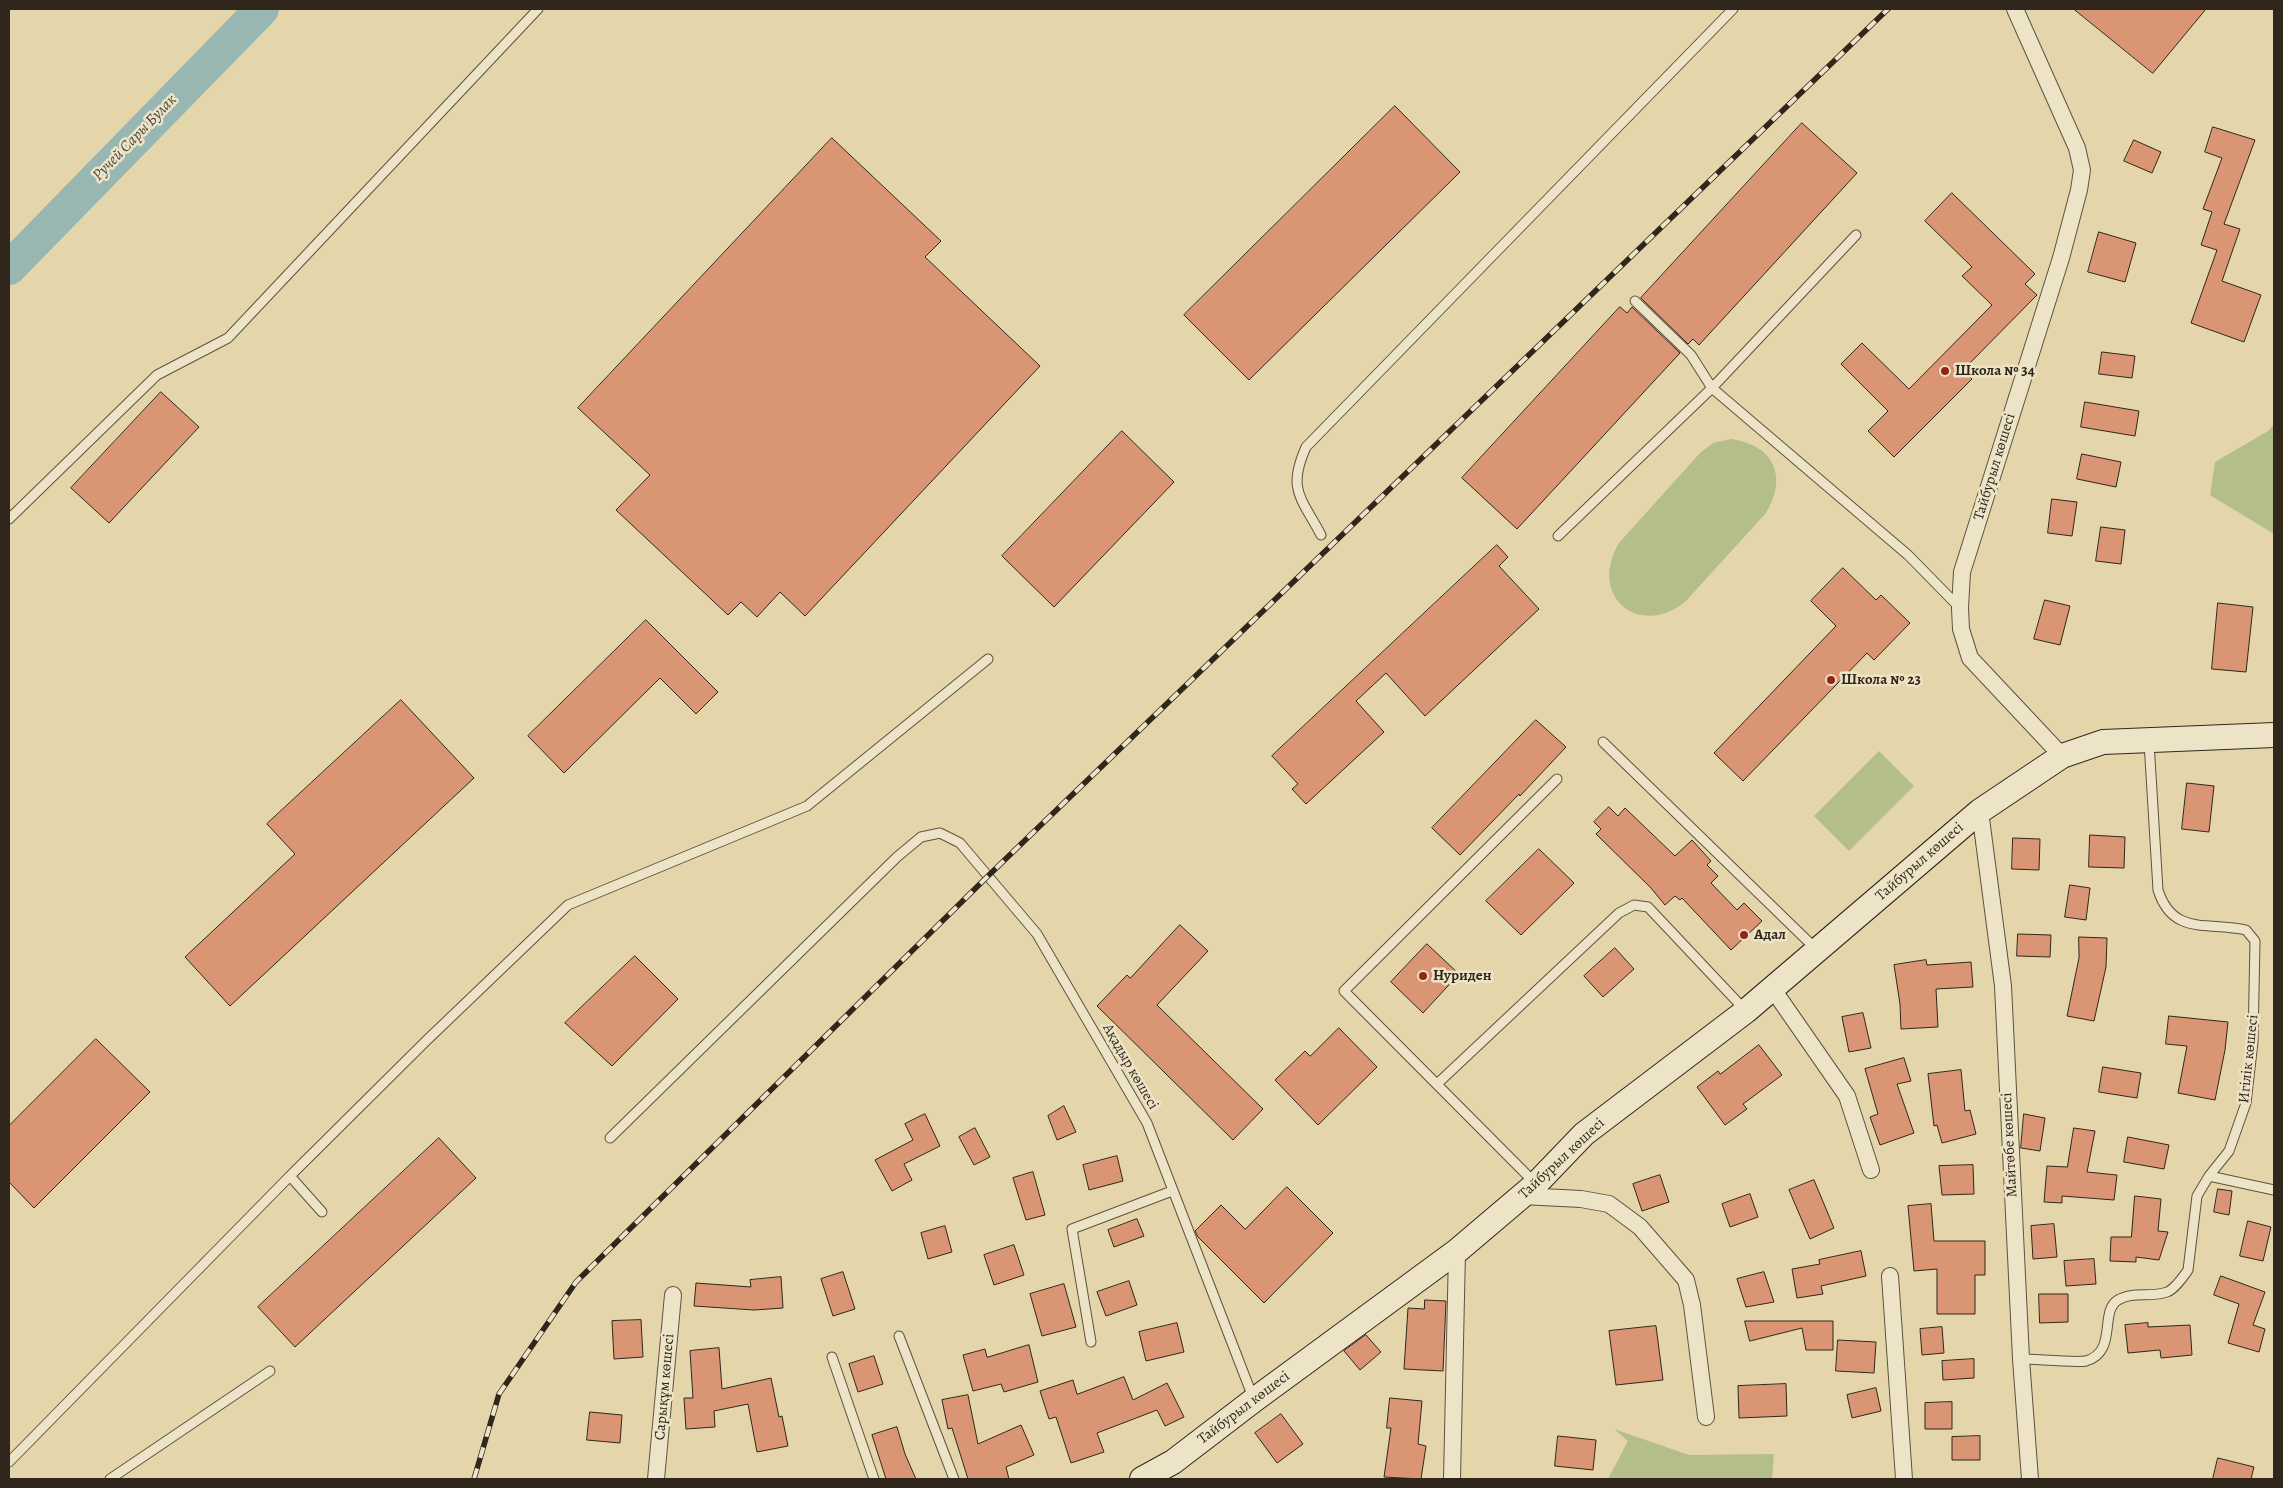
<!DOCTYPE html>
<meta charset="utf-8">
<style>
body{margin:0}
#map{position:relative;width:2283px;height:1488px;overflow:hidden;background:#e4d6aa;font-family:Alegreya,serif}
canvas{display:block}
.frame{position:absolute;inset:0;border:10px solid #31261b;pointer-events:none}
</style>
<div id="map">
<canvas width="2283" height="1488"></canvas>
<div class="frame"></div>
</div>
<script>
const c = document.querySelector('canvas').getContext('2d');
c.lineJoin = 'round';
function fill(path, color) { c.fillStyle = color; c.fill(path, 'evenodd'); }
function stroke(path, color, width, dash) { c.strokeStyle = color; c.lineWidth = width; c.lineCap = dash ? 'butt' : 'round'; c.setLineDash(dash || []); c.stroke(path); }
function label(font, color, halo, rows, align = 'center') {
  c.font = font + ' Alegreya,serif'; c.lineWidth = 5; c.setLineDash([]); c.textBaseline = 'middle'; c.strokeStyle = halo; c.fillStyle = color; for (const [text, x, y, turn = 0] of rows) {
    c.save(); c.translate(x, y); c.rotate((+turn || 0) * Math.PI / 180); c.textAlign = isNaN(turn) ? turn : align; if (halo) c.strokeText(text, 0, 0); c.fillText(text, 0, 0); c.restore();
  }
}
const green = new Path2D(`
 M 2274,424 L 2274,534 L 2210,495 L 2215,462 L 2268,431 Z
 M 1731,439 C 1774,445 1788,476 1766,513 L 1685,602 C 1637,639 1588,595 1619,543 L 1700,453 L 1713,443 Z
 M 1879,751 L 1914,786 L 1849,851 L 1814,816 Z
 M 1614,1429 L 1689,1455 L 1774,1454 L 1772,1479 L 1608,1479 L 1628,1441 Z`);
const river = new Path2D(`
 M 9,268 L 262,9`);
const building = new Path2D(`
 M 2074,9 L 2206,9 L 2153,73 Z
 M 1395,106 L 1460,172 L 1249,380 L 1184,315 Z
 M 1802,123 L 1857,173 L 1699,345 L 1693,339 L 1688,344 L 1641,298 Z
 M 2213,127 L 2255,140 L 2224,224 L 2240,229 L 2222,281 L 2261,295 L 2244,342 L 2191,323 L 2217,250 L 2201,245 L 2212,212 L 2203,209 L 2222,158 L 2205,152 Z
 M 832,138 L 941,241 L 925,257 L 1040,366 L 805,616 L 780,592 L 757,617 L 741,602 L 728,615 L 616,510 L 650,475 L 578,408 Z
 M 2134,140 L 2161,152 L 2152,173 L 2124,161 Z
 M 1952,193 L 2035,274 L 2025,284 L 2037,295 L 1963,370 L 1972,379 L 1894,457 L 1868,431 L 1888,411 L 1841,364 L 1862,343 L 1909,389 L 1992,305 L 1962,276 L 1972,267 L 1925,221 Z
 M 2099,232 L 2136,243 L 2125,282 L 2088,272 Z
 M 1620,307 L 1627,313 L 1632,307 L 1680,353 L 1517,529 L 1462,478 Z
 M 2102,352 L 2135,356 L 2132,378 L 2099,374 Z
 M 161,392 L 199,427 L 109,523 L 71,488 Z
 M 2085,402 L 2139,411 L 2135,436 L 2081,427 Z
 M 1122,431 L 1174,482 L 1054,607 L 1002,556 Z
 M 2082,454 L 2121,462 L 2116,487 L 2077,479 Z
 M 2052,499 L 2077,502 L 2072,536 L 2048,533 Z
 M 2101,527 L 2125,530 L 2121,564 L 2096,561 Z
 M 1497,545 L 1508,557 L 1499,566 L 1539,609 L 1425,716 L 1386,673 L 1356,701 L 1384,732 L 1306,804 L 1292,789 L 1298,784 L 1272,756 Z
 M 1843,568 L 1876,600 L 1881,595 L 1910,623 L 1874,660 L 1867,653 L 1743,781 L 1714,753 L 1836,626 L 1811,601 Z
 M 2045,600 L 2070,606 L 2060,645 L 2034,639 Z
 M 2218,603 L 2253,607 L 2246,672 L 2212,669 Z
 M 646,620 L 718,692 L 696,714 L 660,678 L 564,773 L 528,736 Z
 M 401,700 L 474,778 L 230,1006 L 185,957 L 295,854 L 267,824 Z
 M 1536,720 L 1566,747 L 1520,796 L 1519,794 L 1460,855 L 1432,828 Z
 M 2187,783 L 2214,786 L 2209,832 L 2182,829 Z
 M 1609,807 L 1618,816 L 1625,808 L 1675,856 L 1692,840 L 1711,861 L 1707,865 L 1718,876 L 1711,883 L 1737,910 L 1744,903 L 1762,921 L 1731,950 L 1682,898 L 1680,900 L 1675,896 L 1665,905 L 1651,888 L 1596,834 L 1601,829 L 1594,822 Z
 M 2090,835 L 2125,837 L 2124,868 L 2089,867 Z
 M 2013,838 L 2040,839 L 2039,870 L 2012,869 Z
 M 1539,849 L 1574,883 L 1521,935 L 1486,901 Z
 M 2070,885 L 2090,888 L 2086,920 L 2065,917 Z
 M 1180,925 L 1208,951 L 1157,1005 L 1263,1109 L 1233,1140 L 1097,1006 L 1127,975 L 1130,978 Z
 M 2018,934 L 2051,935 L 2050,957 L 2017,956 Z
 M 2079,937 L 2107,938 L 2106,967 L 2094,1021 L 2067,1016 L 2079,958 Z
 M 1427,944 L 1459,974 L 1423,1013 L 1391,982 Z
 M 1615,948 L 1634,969 L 1603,997 L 1584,976 Z
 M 635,956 L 678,999 L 612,1066 L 565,1023 Z
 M 1926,960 L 1927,965 L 1971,962 L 1973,987 L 1936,989 L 1938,1027 L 1901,1029 L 1900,1004 L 1894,965 Z
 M 1863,1013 L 1871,1048 L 1849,1052 L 1842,1017 Z
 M 2169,1016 L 2228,1022 L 2225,1050 L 2215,1100 L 2178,1093 L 2187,1046 L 2166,1044 Z
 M 1339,1028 L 1377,1067 L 1318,1125 L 1275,1080 L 1305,1051 L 1310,1056 Z
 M 96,1039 L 150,1092 L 34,1208 L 9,1182 L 9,1126 Z
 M 1759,1045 L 1782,1075 L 1743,1104 L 1747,1109 L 1725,1125 L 1697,1087 L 1718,1071 L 1720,1074 Z
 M 1904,1058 L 1911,1081 L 1897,1084 L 1914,1133 L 1880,1145 L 1870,1117 L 1878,1114 L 1865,1069 Z
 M 2103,1067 L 2141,1073 L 2137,1098 L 2099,1092 Z
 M 1961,1070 L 1965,1111 L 1970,1110 L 1976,1134 L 1942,1143 L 1937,1125 L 1934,1126 L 1928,1074 Z
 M 1064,1106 L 1076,1132 L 1057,1140 L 1048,1116 Z
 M 925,1114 L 940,1146 L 904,1164 L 912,1180 L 892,1191 L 875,1160 L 913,1140 L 905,1124 Z
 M 2024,1114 L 2045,1118 L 2040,1151 L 2021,1148 Z
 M 975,1128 L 990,1157 L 974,1165 L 959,1137 Z
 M 2074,1128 L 2095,1131 L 2087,1172 L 2117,1175 L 2114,1200 L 2062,1196 L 2062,1203 L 2044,1202 L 2047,1166 L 2067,1167 Z
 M 2128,1137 L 2169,1145 L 2164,1169 L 2124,1162 Z
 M 439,1138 L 476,1178 L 295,1347 L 258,1307 Z
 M 1117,1156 L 1123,1181 L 1089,1190 L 1083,1165 Z
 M 1973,1165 L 1974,1194 L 1942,1195 L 1939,1166 Z
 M 1033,1172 L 1045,1215 L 1026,1220 L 1013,1178 Z
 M 1660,1175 L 1669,1202 L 1642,1211 L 1633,1184 Z
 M 1814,1180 L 1834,1228 L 1810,1239 L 1789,1190 Z
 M 1287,1187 L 1333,1233 L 1264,1303 L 1198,1237 L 1195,1231 L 1221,1205 L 1245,1229 Z
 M 2218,1189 L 2232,1191 L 2229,1215 L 2214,1212 Z
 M 1750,1194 L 1758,1217 L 1730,1227 L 1722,1204 Z
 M 2135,1196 L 2161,1199 L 2158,1231 L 2168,1232 L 2159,1260 L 2136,1257 L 2136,1262 L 2110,1261 L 2111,1237 L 2131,1237 Z
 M 1931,1204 L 1934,1241 L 1985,1241 L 1985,1275 L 1975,1275 L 1975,1314 L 1937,1314 L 1937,1269 L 1914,1271 L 1908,1206 Z
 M 1137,1219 L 1144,1236 L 1114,1247 L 1108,1230 Z
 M 2248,1221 L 2271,1227 L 2263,1261 L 2240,1256 Z
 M 2054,1224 L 2057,1257 L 2033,1259 L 2031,1226 Z
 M 945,1226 L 952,1252 L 928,1259 L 921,1233 Z
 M 1014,1245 L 1024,1275 L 994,1285 L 984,1255 Z
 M 1861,1251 L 1866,1276 L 1821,1286 L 1823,1294 L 1797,1298 L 1792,1269 L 1820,1264 L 1819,1260 Z
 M 2094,1259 L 2096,1284 L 2066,1286 L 2064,1261 Z
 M 843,1272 L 855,1309 L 833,1316 L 821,1279 Z
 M 1764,1272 L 1774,1302 L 1746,1307 L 1737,1279 Z
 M 2221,1276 L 2265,1292 L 2253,1325 L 2265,1329 L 2259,1352 L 2228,1343 L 2239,1304 L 2214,1295 Z
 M 781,1277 L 783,1308 L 754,1310 L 694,1306 L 696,1283 L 751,1287 L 750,1280 Z
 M 1129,1281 L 1137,1305 L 1106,1316 L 1097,1292 Z
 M 1064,1284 L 1076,1327 L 1042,1336 L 1030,1294 Z
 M 2039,1294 L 2068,1294 L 2068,1322 L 2040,1323 Z
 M 1425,1300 L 1446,1301 L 1443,1371 L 1404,1369 L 1408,1308 L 1424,1309 Z
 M 641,1320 L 643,1357 L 614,1359 L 612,1321 Z
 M 1745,1321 L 1833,1321 L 1833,1350 L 1806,1350 L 1802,1328 L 1750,1341 Z
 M 1177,1323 L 1184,1352 L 1146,1361 L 1139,1332 Z
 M 2148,1323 L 2148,1327 L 2190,1325 L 2192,1355 L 2161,1358 L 2160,1350 L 2128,1353 L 2125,1325 Z
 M 1656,1326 L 1663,1380 L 1616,1385 L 1609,1331 Z
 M 1942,1327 L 1944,1353 L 1922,1355 L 1920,1329 Z
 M 1366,1335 L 1381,1352 L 1360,1370 L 1344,1351 Z
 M 1838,1340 L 1876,1342 L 1874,1373 L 1836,1371 Z
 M 1029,1345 L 1038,1382 L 1004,1392 L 1001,1384 L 973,1391 L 963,1355 L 985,1349 L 987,1357 Z
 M 719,1348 L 722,1389 L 771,1378 L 779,1417 L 782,1416 L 788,1446 L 757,1452 L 748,1404 L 714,1411 L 715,1427 L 686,1429 L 684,1398 L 693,1398 L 690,1351 Z
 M 874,1356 L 883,1384 L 858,1392 L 849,1364 Z
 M 1974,1359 L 1974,1378 L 1943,1380 L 1942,1361 Z
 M 1124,1377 L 1133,1400 L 1167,1383 L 1184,1417 L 1165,1426 L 1157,1410 L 1097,1433 L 1104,1452 L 1071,1463 L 1056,1417 L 1049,1419 L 1040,1391 L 1073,1380 L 1077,1394 Z
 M 1786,1384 L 1787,1416 L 1739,1418 L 1738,1386 Z
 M 1876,1388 L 1881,1411 L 1852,1418 L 1847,1395 Z
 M 968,1395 L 978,1444 L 1021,1425 L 1034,1455 L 1006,1467 L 1009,1479 L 968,1479 L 952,1428 L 948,1429 L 942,1400 Z
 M 1390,1398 L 1422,1401 L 1418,1444 L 1426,1446 L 1421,1479 L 1384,1477 L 1391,1428 L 1387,1428 Z
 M 1952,1402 L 1952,1429 L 1925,1429 L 1925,1403 Z
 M 590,1412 L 622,1415 L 620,1443 L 587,1440 Z
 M 1281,1414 L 1303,1444 L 1277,1463 L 1255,1433 Z
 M 897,1427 L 905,1454 L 916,1479 L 886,1479 L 872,1435 Z
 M 1558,1436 L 1596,1440 L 1593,1470 L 1555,1466 Z
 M 1980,1436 L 1980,1460 L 1952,1460 L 1952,1437 Z
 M 2218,1458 L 2254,1467 L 2251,1479 L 2213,1479 Z`);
const service = new Path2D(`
 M 1856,235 L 1712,388 L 1908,555 L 1960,608
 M 9,519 L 157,375 L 228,338 L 538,9
 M 1321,535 C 1301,497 1287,490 1306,447 L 1733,9
 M 1558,536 L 1712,388 L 1691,355 L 1635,301
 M 1603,742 L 1817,950
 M 1437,1084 L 1619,913 L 1634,905 L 1648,907 L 1745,1010
 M 610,1138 L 897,857 L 921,837 L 940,833 L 960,843 L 1037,934 L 1147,1123 L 1254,1400
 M 2209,1176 L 2274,1190
 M 1535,1183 L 1344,991 L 1557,779
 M 322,1212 L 290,1176 L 427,1040 L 568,905 L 807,806 L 988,659
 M 899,1336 L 954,1479
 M 1091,1342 L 1072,1229 L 1172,1191
 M 832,1357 L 874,1479
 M 2021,1359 C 2035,1359 2075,1363 2086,1361 C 2118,1352 2099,1311 2118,1300 C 2132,1291 2152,1298 2167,1292 C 2175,1289 2183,1277 2188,1270 L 2197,1196 L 2209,1176 L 2229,1151 L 2246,1103 L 2253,1042 L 2255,941 L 2246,930 C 2209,921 2173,937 2158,890 L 2149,742
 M 9,1462 L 290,1176
 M 110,1479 L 270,1371`);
const minor = new Path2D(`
 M 2015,9 L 2077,148 L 2082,170 L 2079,190 L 2061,258 L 1962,572 L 1960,608 L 1961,629 L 1970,658 L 2062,756
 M 1980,811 L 2003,986 L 2021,1359 L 2030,1479
 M 1772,988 L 1847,1096 L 1871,1170
 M 1522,1196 L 1581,1199 L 1609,1204 L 1640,1227 L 1686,1280 L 1692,1305 L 1706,1417
 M 1890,1276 L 1904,1479
 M 656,1479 L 673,1295
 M 1452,1479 L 1457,1251`);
const secondary = new Path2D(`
 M 1142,1479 L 1173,1462 L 1254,1400 L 1457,1251 L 1536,1184 L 1584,1134 L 1746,1011 L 1980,811 L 2062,756 L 2103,742 L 2274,735`);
const rail = new Path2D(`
 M 474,1479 L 499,1394 L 576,1282 L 989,875 L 1888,9`);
const markers = [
 [1945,371,5,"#8f2418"],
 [1831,680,5,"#8f2418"],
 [1744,935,5,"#8f2418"],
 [1423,976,5,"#8f2418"]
];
const poiNames = [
 ["Школа № 34",1955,371],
 ["Школа № 23",1841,680],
 ["Адал",1754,935],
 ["Нуриден",1433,976]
];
const streetNames = [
 ["Тайбурыл көшесі",1995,467,-73],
 ["Тайбурыл көшесі",1920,862,-41],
 ["Игілік көшесі",2249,1059,-84],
 ["Ақадыр көшесі",1130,1067,60],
 ["Майтөбе көшесі",2010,1145,-93],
 ["Тайбурыл көшесі",1562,1159,-43],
 ["Сарықұм көшесі",665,1387,-85],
 ["Тайбурыл көшесі",1244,1408,-37]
];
const waterNames = [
 ["Ручей Сары Булак",135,138,-46]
];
fill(green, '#b4be89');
stroke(river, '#98b7b2', 34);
fill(building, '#d99574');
stroke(building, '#31261b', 1);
stroke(service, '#5e523f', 11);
stroke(minor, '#5e523f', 18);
stroke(secondary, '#31261b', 26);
stroke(service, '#ede4c8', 9);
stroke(minor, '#ede4c8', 16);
stroke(secondary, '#ede4c8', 24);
stroke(rail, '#31261b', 5.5);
stroke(rail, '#ede4c8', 4, [11]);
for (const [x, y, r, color] of markers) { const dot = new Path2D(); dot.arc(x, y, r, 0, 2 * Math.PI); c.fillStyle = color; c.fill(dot); stroke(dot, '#ede4c8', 2); }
label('bold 15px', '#31261b', '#ede4c8', poiNames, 'left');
label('15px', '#31261b', '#ede4c8', streetNames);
label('italic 16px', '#4b4a41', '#ede4c8', waterNames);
</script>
